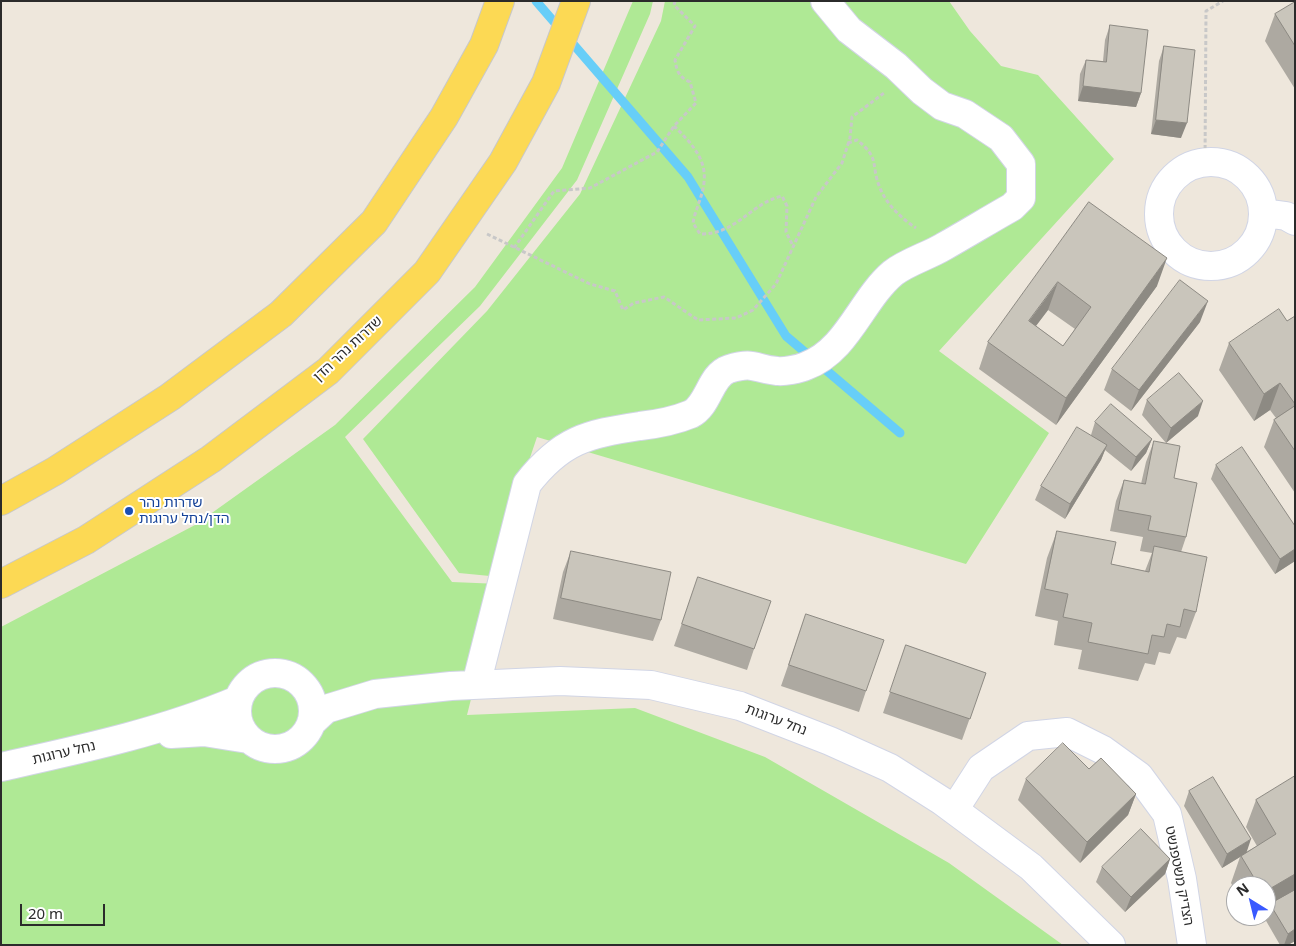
<!DOCTYPE html>
<meta charset="utf-8">
<style>
body{margin:0}
#map{position:relative;width:1296px;height:946px;overflow:hidden;background:#eee7dc;font-family:"Noto Sans",sans-serif}
canvas{display:block}
.frame{position:absolute;inset:0;border:2px solid #2b2b2b;pointer-events:none}
.north{position:absolute;left:1226px;top:876px;width:50px;height:50px;box-sizing:border-box;background:#fff;border:1px solid #aaa;border-radius:50%;rotate:324deg;font-size:14px;font-weight:700;line-height:20px;text-align:center;color:#2b2b2b}
.north::after{content:'';display:block;margin:auto;width:18px;height:22px;background:#3959ff;clip-path:polygon(50% 0,100% 100%,50% 72%,0 100%)}
.scale{position:absolute;left:20px;top:904px;width:85px;height:22px;box-sizing:border-box;border:2px solid #2b2b2b;border-top:0;padding-left:6px;font-size:15px;line-height:18px;white-space:nowrap;color:#2b2b2b;-webkit-text-stroke:4px #fff;paint-order:stroke}
</style>
<div id="map">
<canvas width="1296" height="946"></canvas>
<div class="frame"></div>
<div class="north">N</div>
<div class="scale">20 m</div>
</div>
<script>
const c = document.querySelector('canvas').getContext('2d');
c.lineJoin = 'round';
function fill(path, color) { c.fillStyle = color; c.fill(path, 'evenodd'); }
function stroke(path, color, width, dash) { c.strokeStyle = color; c.lineWidth = width; c.lineCap = dash ? 'butt' : 'round'; c.setLineDash(dash || []); c.stroke(path); }
function label(font, color, halo, rows, align = 'center') {
  c.font = font + ' "Noto Sans","Noto Sans Hebrew",sans-serif'; c.lineWidth = 4; c.setLineDash([]); c.textBaseline = 'middle'; c.strokeStyle = halo; c.fillStyle = color; for (const [text, x, y, turn = 0] of rows) {
    c.save(); c.translate(x, y); c.rotate((+turn || 0) * Math.PI / 180); c.textAlign = isNaN(turn) ? turn : align; if (halo) c.strokeText(text, 0, 0); c.fillText(text, 0, 0); c.restore();
  }
}
const green = new Path2D(`
 M 633,1 L 653,1 L 650,14 L 577,180 L 480,306 L 345,437 L 452,582 L 500,584 L 467,715 L 635,708 L 765,757 L 949,863 L 1063,945 L 1,945 L 1,627 L 195,525 L 335,425 L 475,287 L 562,168 Z
 M 665,1 L 949,1 L 970,31 L 1001,66 L 1038,75 L 1114,159 L 939,351 L 1049,433 L 966,564 L 537,437 L 490,576 L 459,573 L 363,439 L 487,311 L 580,194 L 661,21 Z`);
const stream = new Path2D(`
 M 536,1 L 688,177 L 786,336 L 900,433`);
const path = new Path2D(`
 M 674,126 C 689,141 707,158 704,182 C 703,196 695,210 693,223 L 700,234 C 736,235 751,203 782,196 L 787,206 L 786,232 L 793,246
 M 848,143 L 857,140 C 881,159 870,164 880,188 C 887,205 901,218 916,228
 M 1205,162 L 1206,11 L 1223,1
 M 487,234 L 590,284 L 615,291 L 623,310 L 634,303 L 664,297 L 698,320 L 736,318 L 753,310 L 776,284 L 816,197 L 842,163 L 850,138 L 852,117 L 884,93
 M 514,248 L 554,191 L 590,188 L 657,152 L 674,126 L 696,103 L 690,82 C 679,77 677,72 675,60 L 695,26 L 674,5 L 675,1`);
const minor = new Path2D(`
 M1159 214a52 52 0 1 1 104 0a52 52 0 1 1-104 0Z
 M 1264,213 L 1286,216 L 1295,221
 M237 711a38 38 0 1 1 76 0a38 38 0 1 1-76 0Z
 M 476,685 L 527,484 C 561,440 587,434 640,426 C 658,424 674,421 691,414 C 709,405 710,375 729,369 C 755,361 754,369 777,371 C 784,372 799,369 806,366 C 848,350 861,300 893,273 C 907,262 928,256 943,247 C 966,234 989,220 1012,207 L 1021,198 L 1021,164 L 1001,138 L 965,114 L 942,106 L 922,91 L 896,66 L 849,30 L 825,1
 M 311,723 L 326,709 L 375,694 L 451,686 L 560,681 L 651,685 L 740,706 L 830,741 L 890,768 L 942,801 L 1031,867 L 1111,945
 M 171,734 L 204,732 L 248,739
 M 1,767 C 82,749 162,732 238,700
 M 954,810 L 981,768 L 1028,736 L 1067,732 L 1103,750 L 1139,776 L 1167,814 L 1182,879 L 1192,945`);
const major = new Path2D(`
 M 1,501 L 55,471 L 170,397 L 281,314 L 374,222 L 444,117 L 484,45 L 500,1
 M 1,584 L 86,540 L 211,459 L 328,371 L 427,272 L 503,162 L 546,83 L 576,1`);
const wall = new Path2D(`
 M 1295,2 L 1295,89 L 1265,41 L 1275,14 Z
 M 1110,25 L 1141,93 L 1136,107 L 1078,101 L 1080,74 L 1086,60 L 1103,61 L 1105,40 Z
 M 1164,46 L 1181,138 L 1151,134 L 1159,61 Z
 M 1089,202 L 1157,286 L 1056,425 L 979,369 L 988,342 ZM 1048,310 L 1075,329 L 1063,346 L 1036,326 Z
 M 1295,316 L 1295,493 L 1264,447 L 1274,420 L 1276,418 L 1270,410 L 1254,421 L 1219,370 L 1229,343 L 1287,321 Z
 M 1200,322 L 1131,411 L 1104,390 L 1112,369 Z
 M 1147,400 L 1198,416 L 1166,443 L 1142,415 Z
 M 1095,422 L 1152,439 L 1146,453 L 1131,471 L 1105,450 L 1101,460 L 1065,519 L 1035,500 L 1041,486 L 1091,435 Z
 M 1154,441 L 1174,478 L 1186,537 L 1181,552 L 1196,612 L 1186,639 L 1177,637 L 1170,654 L 1159,652 L 1155,665 L 1145,663 L 1138,681 L 1078,669 L 1082,650 L 1054,645 L 1058,621 L 1035,616 L 1047,558 L 1057,531 L 1111,564 L 1145,571 L 1152,553 L 1140,551 L 1143,537 L 1110,531 L 1116,501 L 1124,480 L 1141,484 L 1146,462 Z
 M 1216,465 L 1295,526 L 1295,561 L 1275,574 L 1211,479 Z
 M 571,551 L 661,620 L 653,641 L 553,619 L 563,572 Z
 M 698,577 L 754,649 L 747,670 L 674,646 Z
 M 806,614 L 866,691 L 859,712 L 781,686 Z
 M 906,645 L 986,673 L 962,740 L 883,713 Z
 M 1089,769 L 1136,794 L 1128,815 L 1080,863 L 1018,800 L 1026,779 Z
 M 1295,776 L 1295,941 L 1288,945 L 1280,945 L 1265,919 L 1268,911 L 1266,912 L 1266,886 L 1236,886 L 1236,892 L 1231,883 L 1240,857 L 1222,868 L 1184,806 L 1189,791 L 1246,852 L 1257,846 L 1246,827 L 1256,800 Z
 M 1170,859 L 1165,874 L 1125,912 L 1096,882 L 1102,867 Z`);
const shadedWall = new Path2D(`
 M 1083,86 L 1141,93 L 1136,107 L 1078,101 Z
 M 1156,120 L 1187,123 L 1181,138 L 1151,134 Z
 M 1167,258 L 1157,286 L 1056,425 L 1066,398 Z
 M 1058,282 L 1048,310 L 1019,348 L 1029,321 Z
 M 1208,301 L 1200,322 L 1131,411 L 1139,390 Z
 M 1280,383 L 1270,410 L 1254,421 L 1264,394 Z
 M 1203,401 L 1198,416 L 1166,443 L 1171,428 Z
 M 1152,439 L 1146,453 L 1131,471 L 1136,457 Z
 M 1107,445 L 1101,460 L 1065,519 L 1070,504 Z
 M 1295,549 L 1295,561 L 1275,574 L 1280,559 Z
 M 1136,794 L 1128,815 L 1080,863 L 1087,842 Z
 M 1251,839 L 1246,854 L 1241,856 L 1240,857 L 1222,868 L 1227,854 Z
 M 1170,859 L 1165,874 L 1125,912 L 1131,897 Z
 M 1295,874 L 1295,895 L 1270,904 L 1268,911 L 1266,912 L 1266,891 Z
 M 1254,916 L 1259,916 L 1253,920 Z
 M 1295,929 L 1295,941 L 1288,945 L 1284,945 L 1288,934 Z`);
const building = new Path2D(`
 M 1295,2 L 1295,46 L 1275,14 Z
 M 1110,25 L 1148,30 L 1141,93 L 1083,86 L 1086,60 L 1106,62 Z
 M 1164,46 L 1195,50 L 1187,123 L 1156,120 Z
 M 1089,202 L 1167,258 L 1066,398 L 988,342 ZM 1058,282 L 1091,307 L 1063,346 L 1029,321 Z
 M 1180,280 L 1208,301 L 1139,390 L 1112,369 Z
 M 1279,309 L 1287,321 L 1295,316 L 1295,404 L 1280,383 L 1264,394 L 1229,343 Z
 M 1179,373 L 1203,401 L 1171,428 L 1147,400 Z
 M 1111,404 L 1152,439 L 1136,457 L 1095,422 Z
 M 1295,406 L 1295,451 L 1274,420 Z
 M 1077,427 L 1107,445 L 1070,504 L 1041,486 Z
 M 1154,441 L 1180,446 L 1174,478 L 1197,483 L 1186,537 L 1148,530 L 1151,516 L 1118,510 L 1124,480 L 1145,484 Z
 M 1242,447 L 1295,526 L 1295,549 L 1280,559 L 1216,465 Z
 M 1057,531 L 1116,542 L 1111,564 L 1149,572 L 1154,546 L 1207,557 L 1196,612 L 1184,609 L 1180,627 L 1167,624 L 1164,637 L 1152,635 L 1148,654 L 1088,642 L 1092,623 L 1063,617 L 1068,594 L 1045,589 Z
 M 571,551 L 671,572 L 661,620 L 561,598 Z
 M 698,577 L 771,601 L 754,649 L 682,624 Z
 M 806,614 L 884,640 L 866,691 L 789,665 Z
 M 906,645 L 986,673 L 970,719 L 890,692 Z
 M 1063,743 L 1089,769 L 1101,758 L 1136,794 L 1087,842 L 1026,779 Z
 M 1295,776 L 1295,874 L 1266,891 L 1266,886 L 1259,886 L 1241,856 L 1276,834 L 1256,800 Z
 M 1213,777 L 1251,839 L 1227,854 L 1189,791 Z
 M 1141,829 L 1170,859 L 1131,897 L 1102,867 Z
 M 1295,890 L 1295,929 L 1288,934 L 1270,904 Z`);
const markers = [
 [129,511,5,"#1a4fb4"]
];
const streetNames = [
 ["שדרות נהר הדן",348,349,-43],
 ["נחל ערוגות",776,720,21],
 ["נחל ערוגות",64,753,-13],
 ["הצדיק משטפנשט",1179,876,79]
];
const transitNames = [
 ["שדרות נהר",139,503],
 ["הדן/נחל ערוגות",139,519]
];
fill(green, '#afe995');
stroke(stream, '#67cef8', 9);
stroke(minor, '#d1d5e5', 30);
stroke(major, '#c8c8c8', 30);
stroke(path, '#c8c8c8', 3, [4, 2.5]);
stroke(minor, '#fff', 28);
stroke(major, '#fcd954', 28);
fill(wall, '#ada9a1');
fill(shadedWall, '#8d8a83');
fill(building, '#c9c5bb');
stroke(building, '#8d8a83', 1);
for (const [x, y, r, color] of markers) { const dot = new Path2D(); dot.arc(x, y, r, 0, 2 * Math.PI); c.fillStyle = color; c.fill(dot); stroke(dot, '#fff', 2); }
label('14px', '#2b2b2b', '#fff', streetNames);
label('14px', '#164399', '#fff', transitNames, 'left');
</script>
